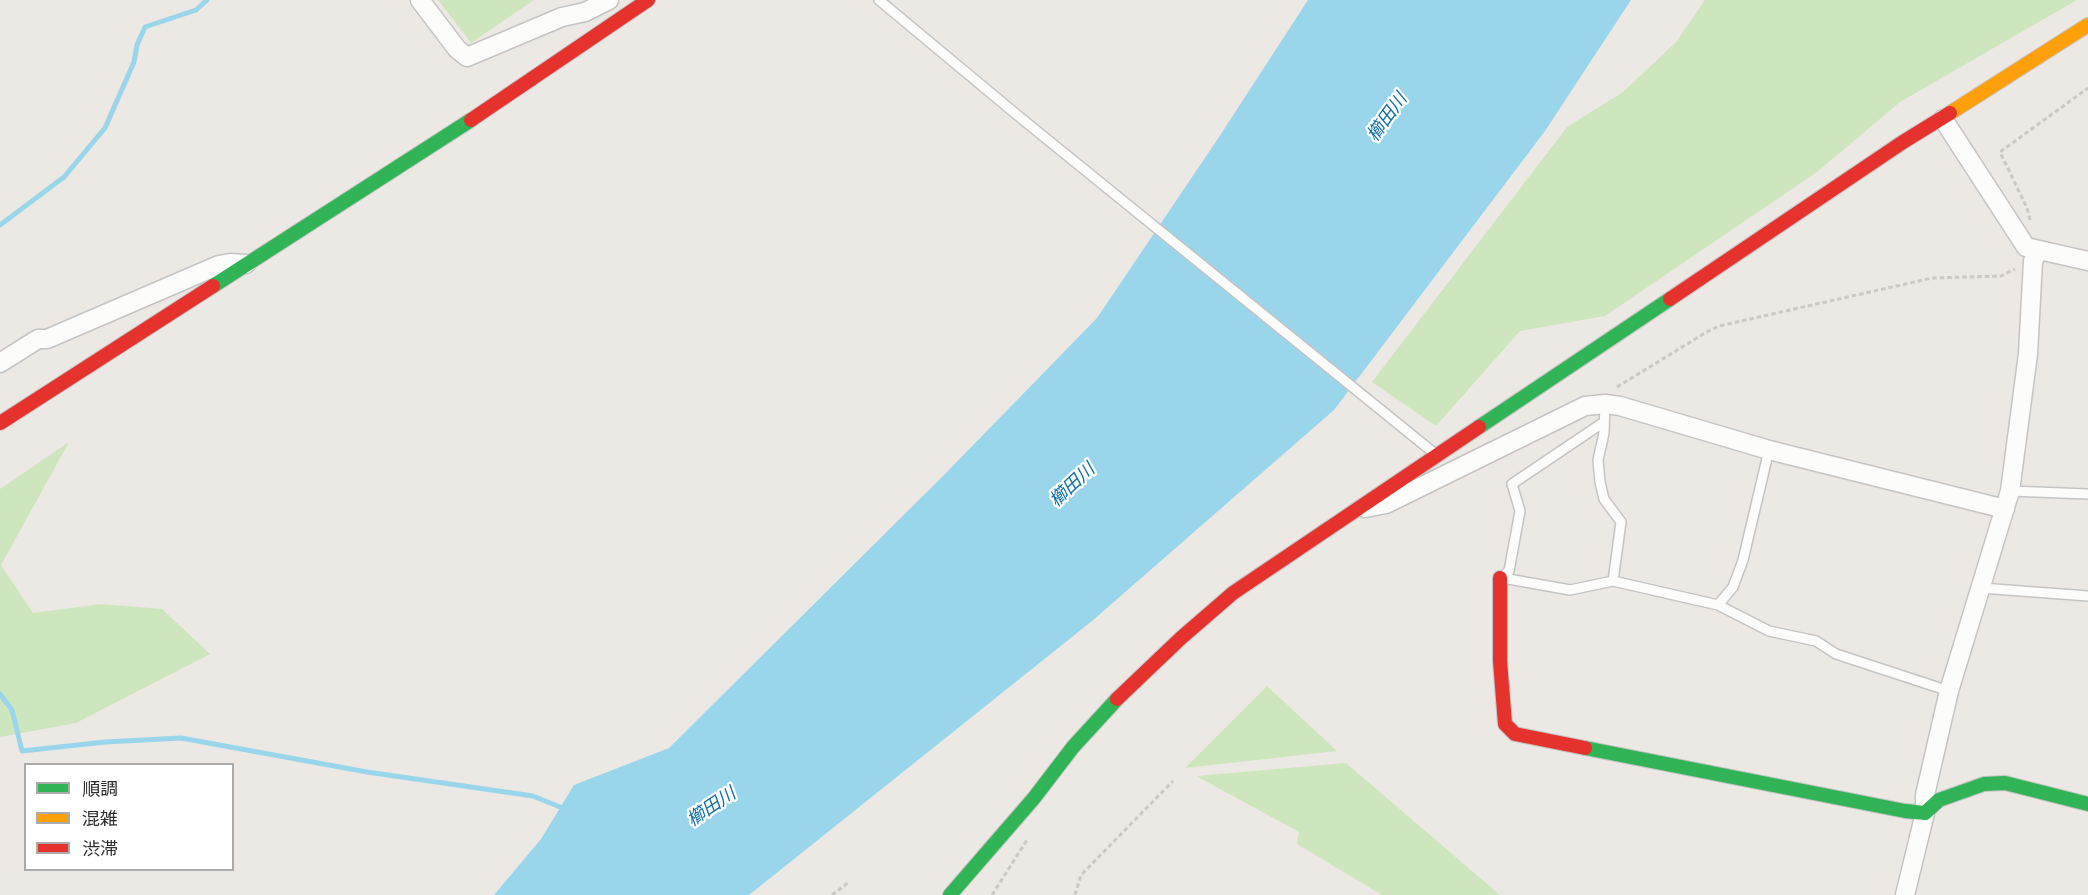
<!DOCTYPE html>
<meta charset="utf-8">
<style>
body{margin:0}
#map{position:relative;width:2088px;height:895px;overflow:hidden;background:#ece8e4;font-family:Jost,"Noto Sans JP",sans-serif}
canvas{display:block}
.legend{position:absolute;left:24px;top:763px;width:210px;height:108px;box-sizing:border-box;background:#fff;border:2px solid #ababab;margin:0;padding:8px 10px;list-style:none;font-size:18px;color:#2e2e2e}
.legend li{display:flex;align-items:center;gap:12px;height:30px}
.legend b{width:30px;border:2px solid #ababab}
</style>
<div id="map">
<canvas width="2088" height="895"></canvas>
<ul class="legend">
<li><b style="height:8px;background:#30b455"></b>順調</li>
<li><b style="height:8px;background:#ff9f0a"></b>混雑</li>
<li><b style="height:8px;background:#e5322d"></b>渋滞</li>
</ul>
</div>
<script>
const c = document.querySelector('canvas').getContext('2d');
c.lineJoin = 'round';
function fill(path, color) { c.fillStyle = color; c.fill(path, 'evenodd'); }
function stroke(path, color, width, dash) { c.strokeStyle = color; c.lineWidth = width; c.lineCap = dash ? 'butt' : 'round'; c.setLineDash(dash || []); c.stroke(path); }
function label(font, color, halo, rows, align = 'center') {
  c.font = font + ' Jost,"Noto Sans JP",sans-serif'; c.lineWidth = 4.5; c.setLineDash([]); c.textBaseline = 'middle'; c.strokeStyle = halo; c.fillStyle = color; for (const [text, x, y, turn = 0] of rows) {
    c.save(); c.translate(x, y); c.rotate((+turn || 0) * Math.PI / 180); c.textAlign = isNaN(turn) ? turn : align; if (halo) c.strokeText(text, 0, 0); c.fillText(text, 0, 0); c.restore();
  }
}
const green = new Path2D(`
 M 438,0 L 534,0 L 471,43 Z
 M 1705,0 L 2077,0 L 1900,102 L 1817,172 L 1605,316 L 1520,331 L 1436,426 L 1372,382 L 1567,127 L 1623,92 L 1676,42 Z
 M 69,442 L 1,565 L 33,613 L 101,604 L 162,609 L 210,654 L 76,723 L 0,737 L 0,489 Z
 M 1267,686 L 1337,751 L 1185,768 Z
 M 1346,763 L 1500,895 L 1382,895 L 1297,844 L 1299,832 L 1196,776 Z`);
const water = new Path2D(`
 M 1308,0 L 1631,0 L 1545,131 L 1334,410 L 1092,621 L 749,895 L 494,895 L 541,839 L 574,785 L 669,748 L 944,475 L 1097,318 L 1219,137 Z`);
const stream = new Path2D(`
 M 0,225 L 64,177 L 105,128 L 134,62 L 137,45 L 145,27 L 196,10 L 207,0
 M 0,694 L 12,710 L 22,751 L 105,742 L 181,738 L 367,772 L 533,796 L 565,809`);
const path = new Path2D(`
 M 2030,220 L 2027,208 L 2000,152 L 2088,88
 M 1617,387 L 1705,333 L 1719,326 L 1932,278 L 2001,276 L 2015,269
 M 832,895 L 848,883
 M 992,895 L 1027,840
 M 1075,895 L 1081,875 L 1173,781`);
const lane = new Path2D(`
 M 879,0 L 1022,119 L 1434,453
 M 1605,404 L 1604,433 L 1598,460 L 1600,482 L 1604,499 L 1621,522 L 1613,581 L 1718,605 L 1769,631 L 1816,641 L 1836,654 L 1949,691
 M 2010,491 L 2088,494
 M 1502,577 L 1509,571 L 1520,511 L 1512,484 L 1604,422
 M 1503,578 L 1570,590 L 1613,581
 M 1981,588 L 2088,596
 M 1718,605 L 1733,587 L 1743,560 L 1769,450`);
const street = new Path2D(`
 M 420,0 L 457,49 L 467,57 L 562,17 L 585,12 L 609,0
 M 1943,119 L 2026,247 L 2088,261
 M 0,363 L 38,339 L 47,339 L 219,265 L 230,263 L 246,264
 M 1365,508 L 1386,504 L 1585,406 L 1605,404 L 1620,406 L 1769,450 L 2005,509
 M 1905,895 L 1925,813 L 1925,795 L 1949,691 L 2010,491 L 2028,354 L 2033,261 L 2039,250`);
const fast = new Path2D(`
 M 213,286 L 471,120
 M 1479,427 L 1670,299
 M 1585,748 L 1905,811 L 1925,813 L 1939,800 L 1984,784 L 2005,783 L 2088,804
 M 950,895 L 1034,798 L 1073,747 L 1117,699`);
const slow = new Path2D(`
 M 1950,113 L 2088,25`);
const jam = new Path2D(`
 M 471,120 L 648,0
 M 1670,299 L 1903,142 L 1950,113
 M 0,423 L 213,286
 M 1500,578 L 1500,661 L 1505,724 L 1515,734 L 1585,748
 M 1117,699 L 1181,638 L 1233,593 L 1479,427`);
const waterNames = [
 ["櫛田川",1388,118,-54],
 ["櫛田川",1073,486,-43],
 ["櫛田川",712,808,-34]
];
fill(green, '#cee6be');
fill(water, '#99d6ec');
stroke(stream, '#99d6ec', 5);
stroke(lane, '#c5c4c5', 12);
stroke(street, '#c5c4c5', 21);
stroke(fast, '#c5c4c5', 16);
stroke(slow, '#c5c4c5', 16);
stroke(jam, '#c5c4c5', 16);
stroke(path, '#c9c9c8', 3, [4.5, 3]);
stroke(lane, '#fcfcfb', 9);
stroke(street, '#fcfcfb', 18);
stroke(fast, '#30b455', 14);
stroke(slow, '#ff9f0a', 14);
stroke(jam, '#e5322d', 14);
label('italic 18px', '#0d6fa3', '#fff', waterNames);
</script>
